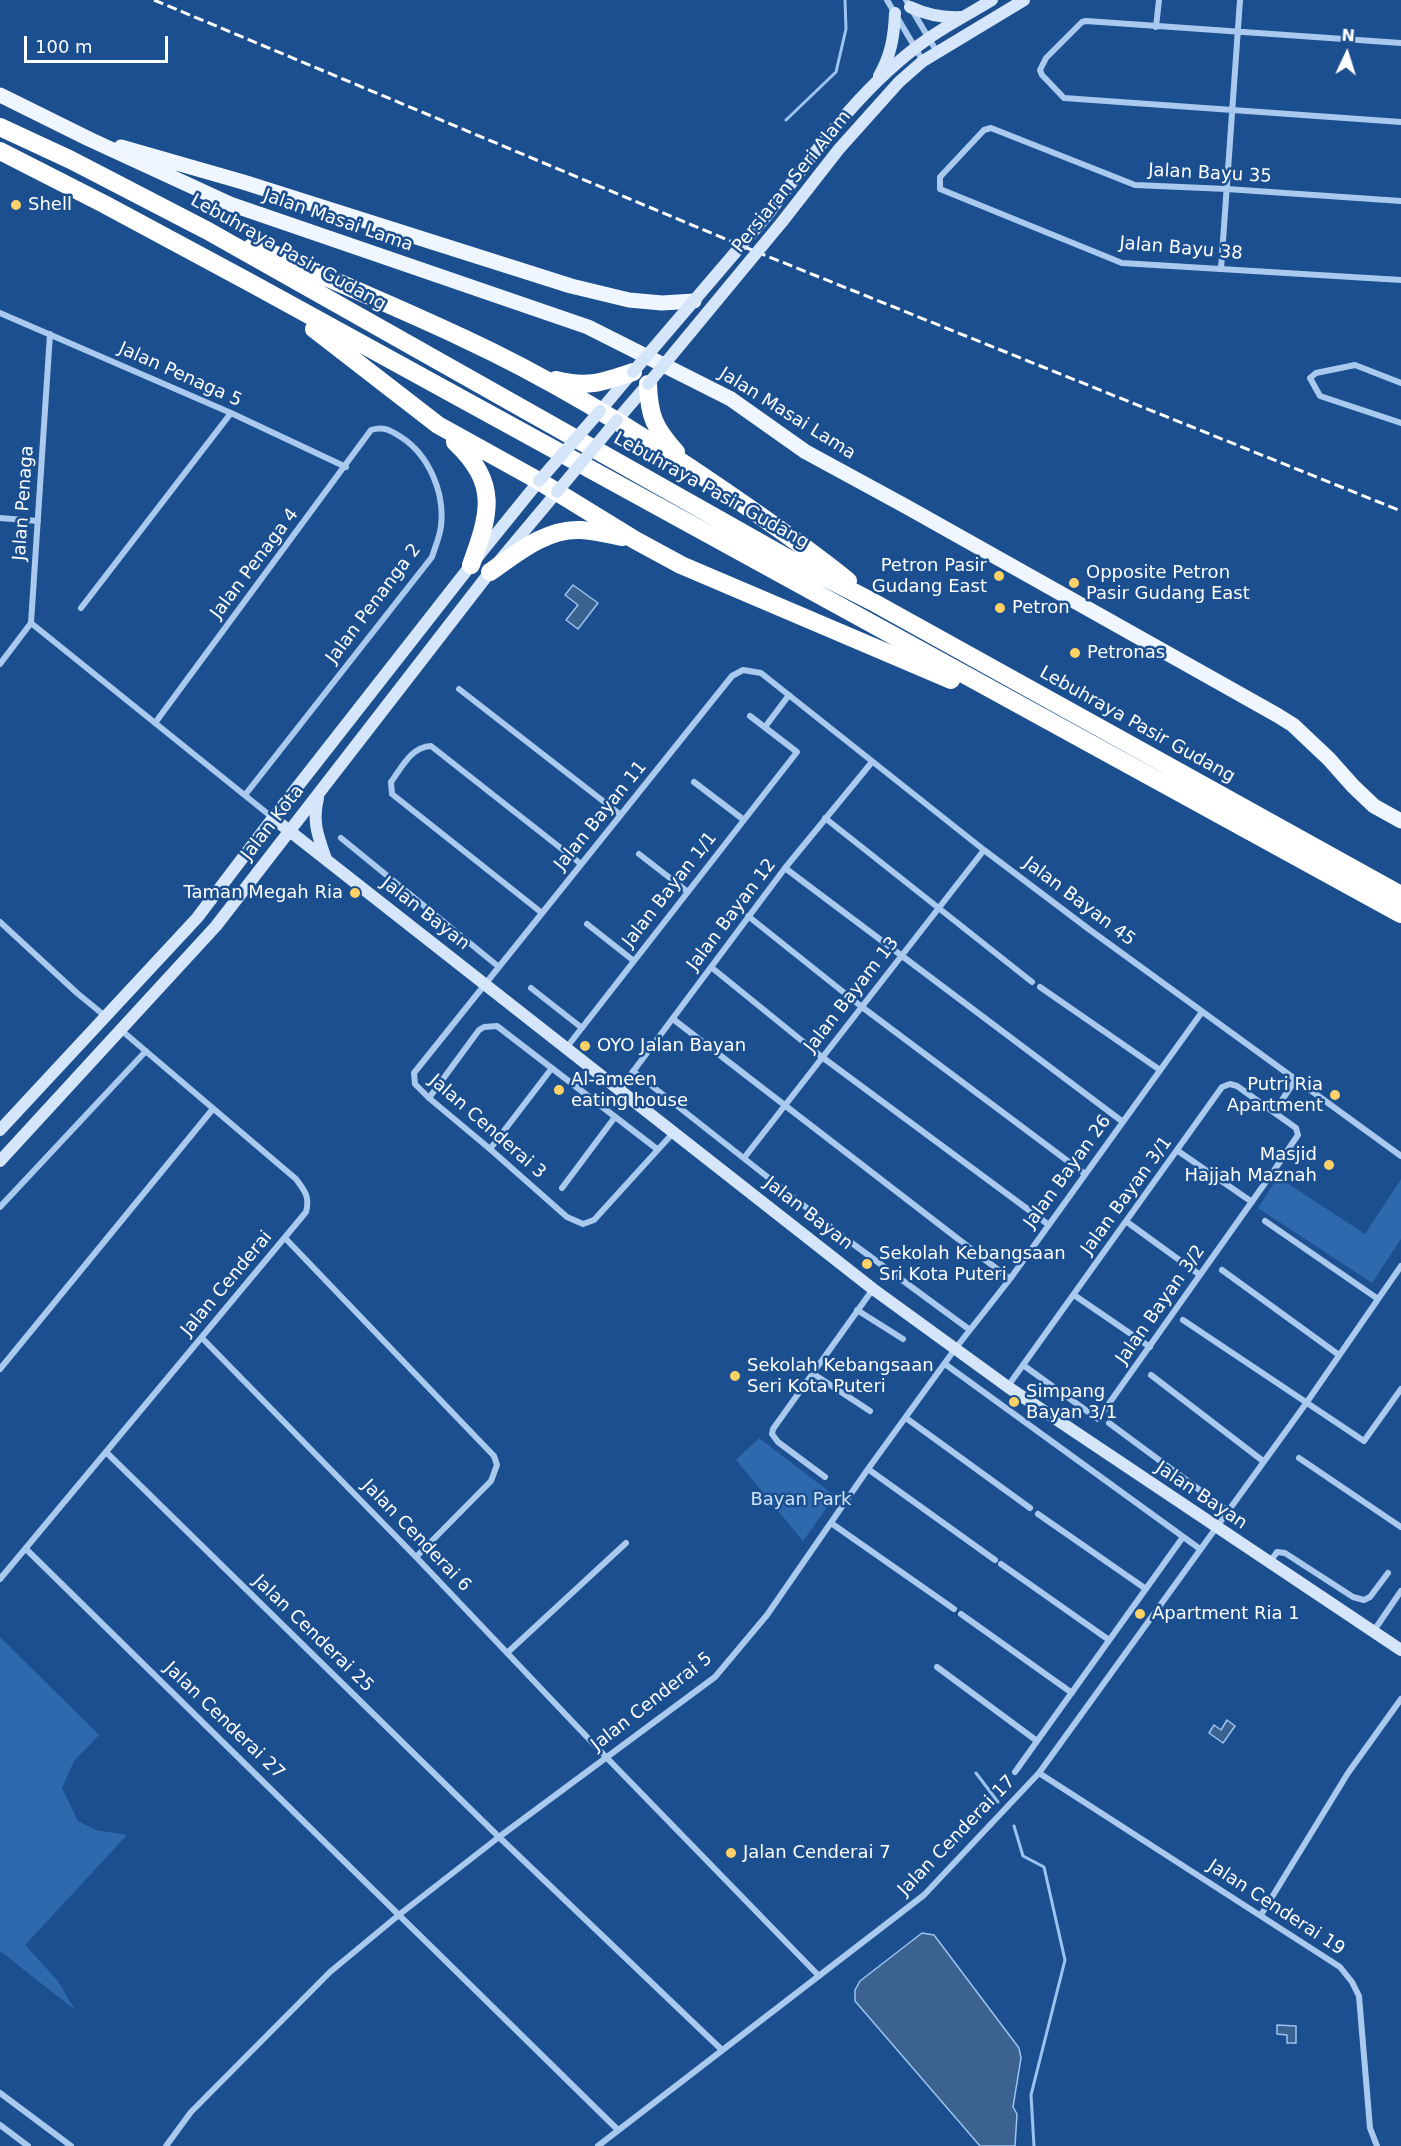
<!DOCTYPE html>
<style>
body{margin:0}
#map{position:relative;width:1401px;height:2146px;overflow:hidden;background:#1b4f8f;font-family:"DejaVu Sans",sans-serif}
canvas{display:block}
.north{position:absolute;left:1317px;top:24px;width:60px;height:60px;-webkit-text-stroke:4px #1b4f8f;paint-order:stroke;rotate:4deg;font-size:16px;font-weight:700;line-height:24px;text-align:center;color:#fff}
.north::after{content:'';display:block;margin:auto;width:21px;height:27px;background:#fff;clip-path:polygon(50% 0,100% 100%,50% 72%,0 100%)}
.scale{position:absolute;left:24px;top:36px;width:144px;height:27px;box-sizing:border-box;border:3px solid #fff;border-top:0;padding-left:8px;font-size:18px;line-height:21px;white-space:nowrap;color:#fff;-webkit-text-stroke:4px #1b4f8f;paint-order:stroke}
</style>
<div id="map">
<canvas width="1401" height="2146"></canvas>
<div class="north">N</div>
<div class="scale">100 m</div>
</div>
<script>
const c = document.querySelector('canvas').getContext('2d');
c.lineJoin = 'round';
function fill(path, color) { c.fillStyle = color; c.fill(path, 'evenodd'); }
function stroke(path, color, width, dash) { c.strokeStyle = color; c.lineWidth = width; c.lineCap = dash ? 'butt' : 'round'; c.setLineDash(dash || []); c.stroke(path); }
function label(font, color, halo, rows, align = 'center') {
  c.font = font + ' "DejaVu Sans",sans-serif'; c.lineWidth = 5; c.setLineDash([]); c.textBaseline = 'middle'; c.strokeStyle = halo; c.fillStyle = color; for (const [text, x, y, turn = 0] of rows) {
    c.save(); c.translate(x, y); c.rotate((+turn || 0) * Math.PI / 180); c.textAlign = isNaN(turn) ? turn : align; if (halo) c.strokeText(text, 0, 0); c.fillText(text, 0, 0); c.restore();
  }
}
const green = new Path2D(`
 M 1278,1177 L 1365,1234 L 1401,1179 L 1401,1239 L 1372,1283 L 1258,1208 Z
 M 759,1438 L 835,1496 L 803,1541 L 736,1460 Z
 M 0,1637 L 99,1735 L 74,1761 L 62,1788 L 78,1821 L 96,1830 L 127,1835 L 25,1945 L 58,1981 L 75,2010 L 0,1951 Z`);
const water = new Path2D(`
 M 573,585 L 598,603 L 578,629 L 566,620 L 578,605 L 565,595 Z
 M 1227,1720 L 1235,1726 L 1223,1743 L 1209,1733 L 1214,1725 L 1221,1730 Z
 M 922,1933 L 934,1935 L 1019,2048 L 1021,2058 L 1013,2107 L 1017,2114 L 1015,2146 L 980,2146 L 855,2001 L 855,1990 L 860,1981 Z
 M 1277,2025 L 1296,2026 L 1296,2043 L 1287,2043 L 1287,2035 L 1277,2034 Z`);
const stream = new Path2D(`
 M 786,120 L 836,72 L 846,29 L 845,0
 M 976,1773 L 998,1802
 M 1014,1826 L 1023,1856 L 1044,1867 L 1065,1960 L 1031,2095 L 1034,2146`);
const street = new Path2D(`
 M 887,0 L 923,61
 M 906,0 L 937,52
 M 1156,27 L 1159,0
 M 1401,43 L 1086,21 L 1082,22 L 1046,58 L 1040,70 L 1042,75 L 1064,98 L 1401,122
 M 1401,201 L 1227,189 L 1135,185 L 991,128 L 984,130 L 940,177 L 940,189 L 1122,263 L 1401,280
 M 1221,269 L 1240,0
 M 0,313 L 231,413 L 346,467
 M 1401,383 L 1355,365 L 1316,373 L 1310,378 L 1320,396 L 1401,423
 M 0,518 L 38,521
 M 81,608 L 231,413
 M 31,623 L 273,818
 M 0,664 L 31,623 L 50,334
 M 459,689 L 621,815
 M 155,723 L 371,430 C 384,426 390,430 401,437 C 429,455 445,493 441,526 C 440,536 435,547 432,557 L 245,795
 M 765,727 L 789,695
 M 694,782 L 744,820
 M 825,818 L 1032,982
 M 341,838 L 499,967
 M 639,854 L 688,892
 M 785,868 L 1123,1122
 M 542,913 L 392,794 L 391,782 C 402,767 411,747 431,746 L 581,864
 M 748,916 L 862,1007 L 1085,1174
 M 0,922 L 77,993 L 105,1016
 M 587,924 L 634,961
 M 711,967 L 822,1057 L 1049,1225
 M 1040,987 L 1160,1070
 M 531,988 L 582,1028
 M 673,1019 L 1010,1279
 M 567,1047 L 797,752 L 750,716
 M 633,1071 L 845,1238 L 970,1330
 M 620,1089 L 785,868 L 872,762
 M 429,1098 L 479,1030 L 484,1027 L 497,1026 L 657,1149
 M 1274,1112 L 1296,1079
 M 674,1132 L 594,1220 L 583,1224 L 567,1217 L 490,1149 L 429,1098 L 415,1084 L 414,1073 L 732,676 L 743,670 L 761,673 L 984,850 L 1090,930 L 1401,1156
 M 490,1149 L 552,1068
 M 1178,1151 L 1252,1202
 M 744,1158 L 984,850
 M 562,1188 L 615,1117
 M 0,1207 L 146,1051
 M 1265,1221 L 1378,1299
 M 1127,1222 L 1200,1275
 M 285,1238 L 494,1456 L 497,1465 L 491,1481 L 416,1557
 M 1222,1270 L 1339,1355
 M 1074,1295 L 1150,1347
 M 857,1310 L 903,1339
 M 1183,1320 L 1364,1441 L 1401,1389
 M 202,1338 L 416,1557 L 606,1757 L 819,1976
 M 945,1364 L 1200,1549
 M 0,1369 L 212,1110
 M 812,1373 L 870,1411
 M 1151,1375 L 1263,1461
 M 1008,1386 L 1023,1365 L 1222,1087 L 1230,1084 L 1237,1086 L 1296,1128 L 1298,1135 L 1275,1169 L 1098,1419 L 1023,1365
 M 906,1418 L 1030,1508
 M 1109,1423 L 1228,1511
 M 106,1452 L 499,1837 L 722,2050
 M 1299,1458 L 1401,1527
 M 868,1469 L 995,1560
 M 825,1477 L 778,1442 L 772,1434 L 773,1429 L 873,1289
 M 1038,1514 L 1146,1589
 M 831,1523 L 954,1609
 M 26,1549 L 618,2130
 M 1269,1563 L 1277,1552 L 1285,1553 L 1353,1597 L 1364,1600 L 1370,1597 L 1388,1573
 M 1001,1564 L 1109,1640
 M 0,1579 L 306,1212 C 310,1197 305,1191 296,1179 L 121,1030
 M 961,1614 L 1072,1693
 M 1373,1632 L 1401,1591
 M 507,1653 L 626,1543
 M 937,1667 L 1037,1741
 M 1015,1772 L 1183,1537
 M 1039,1773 L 1340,1967 L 1352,1982 L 1359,1996 L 1370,2128 L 1377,2146
 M 1261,1915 L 1348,1773 L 1401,1699
 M 0,2093 L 71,2146
 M 0,2125 L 28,2146
 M 166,2146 L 191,2112 L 330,1972 L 400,1914 L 499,1837 L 715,1677 L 767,1615 L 868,1469 L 955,1349 L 1010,1279 L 1202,1012
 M 598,2146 L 924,1895 L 1039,1773 L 1307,1402 L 1401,1266`);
const secondary = new Path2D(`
 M 910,7 C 927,15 942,18 961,17
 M 879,76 C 891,55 894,37 895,13
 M 769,213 C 816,150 864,83 929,38 C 949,24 971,13 992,0
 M 782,222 L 839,149 L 899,82 L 923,61 L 1024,0
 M 600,411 L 632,373
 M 617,420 L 648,384
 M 318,798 C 312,822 318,836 326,859
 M 273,818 L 873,1289 L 1008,1387 L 1401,1650
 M 0,1130 L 197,918 L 273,818 L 471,565 L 539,481
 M 0,1161 L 216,926 L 490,572 L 557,492`);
const primary = new Path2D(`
 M 0,95 L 89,139 L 230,204 L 588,327 L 731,399 L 806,452 L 907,507 L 1277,715 L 1293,725 L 1329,759 L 1353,786 L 1374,806 L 1401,821
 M 121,147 L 243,182 L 571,286 L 629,300 L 662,303 L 694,301`);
const highway = new Path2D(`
 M 0,127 L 71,160 L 208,231 L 791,560 L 873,602 L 1401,895
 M 0,151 L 104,204 L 249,282 L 1401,914
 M 252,247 L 276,255 C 338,283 402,309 463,338 C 556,381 643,435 726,492 C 768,521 809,549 848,581
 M 314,329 L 438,425 L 539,481 L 635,540 L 681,565 L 951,680
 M 556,380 C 587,388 604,382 633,372
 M 648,384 C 649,415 654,428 676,452
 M 455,442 C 499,484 490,513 471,565
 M 490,572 C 516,554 546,528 581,530 C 595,531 609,534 622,537`);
const rail = new Path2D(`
 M 154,0 L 747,248 L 1401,511`);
const secondaryBridge = new Path2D(`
 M 633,372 L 769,213
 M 648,384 L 782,222
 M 539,481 L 600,411
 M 557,492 L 617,420`);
const markers = [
 [16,205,6,"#ffd166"],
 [999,576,6,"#ffd166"],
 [1074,583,6,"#ffd166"],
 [1000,608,6,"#ffd166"],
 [1075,653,6,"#ffd166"],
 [355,893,6,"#ffd166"],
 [585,1046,6,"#ffd166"],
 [559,1090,6,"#ffd166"],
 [1335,1095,6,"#ffd166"],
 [1329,1165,6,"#ffd166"],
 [867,1264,6,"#ffd166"],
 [735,1376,6,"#ffd166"],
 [1014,1402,6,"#ffd166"],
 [1140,1614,6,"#ffd166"],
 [731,1853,6,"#ffd166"]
];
const streetNames = [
 ["Jalan Bayu 35",1210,174,3],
 ["Persiaran Seri Alam",792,182,-51],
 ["Jalan Masai Lama",338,221,19],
 ["Jalan Bayu 38",1181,249,5],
 ["Lebuhraya Pasir Gudang",288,253,29],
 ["Jalan Penaga 5",180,375,24],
 ["Jalan Masai Lama",787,414,32],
 ["Lebuhraya Pasir Gudang",711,491,29],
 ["Jalan Penaga",24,503,-86],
 ["Jalan Penaga 4",255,564,-53],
 ["Jalan Penanga 2",374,604,-53],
 ["Lebuhraya Pasir Gudang",1137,725,29],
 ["Jalan Bayan 11",601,816,-51],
 ["Jalan Kota",273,823,-52],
 ["Jalan Bayan 1/1",670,890,-52],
 ["Jalan Bayan 45",1079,902,37],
 ["Jalan Bayan",425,914,38],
 ["Jalan Bayan 12",732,915,-53],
 ["Jalan Bayam 13",852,995,-52],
 ["Jalan Cenderai 3",487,1127,41],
 ["Jalan Bayan 26",1068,1172,-54],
 ["Jalan Bayan 3/1",1127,1196,-54],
 ["Jalan Bayan",808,1214,38],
 ["Jalan Cenderai",227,1284,-50],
 ["Jalan Bayan 3/2",1161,1305,-55],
 ["Jalan Bayan",1201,1496,34],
 ["Jalan Cenderai 6",416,1536,46],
 ["Jalan Cenderai 25",313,1634,44],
 ["Jalan Cenderai 5",652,1702,-38],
 ["Jalan Cenderai 27",224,1721,44],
 ["Jalan Cenderai 17",957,1836,-46],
 ["Jalan Cenderai 19",1276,1908,33]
];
const poiNames = [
 ["Shell",28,205],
 ["Petron Pasir",987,566,"right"],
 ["Gudang East",987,587,"right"],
 ["Opposite Petron",1086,573],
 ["Pasir Gudang East",1086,594],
 ["Petron",1012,608],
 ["Petronas",1087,653],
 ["Taman Megah Ria",343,893,"right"],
 ["OYO Jalan Bayan",597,1046],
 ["Al-ameen",571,1080],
 ["eating house",571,1101],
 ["Putri Ria",1323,1085,"right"],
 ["Apartment",1323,1106,"right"],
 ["Masjid",1317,1155,"right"],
 ["Hajjah Maznah",1317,1176,"right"],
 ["Sekolah Kebangsaan",879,1254],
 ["Sri Kota Puteri",879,1275],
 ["Sekolah Kebangsaan",747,1366],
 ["Seri Kota Puteri",747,1387],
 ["Simpang",1026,1392],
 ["Bayan 3/1",1026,1413],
 ["Apartment Ria 1",1152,1614],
 ["Jalan Cenderai 7",743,1853]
];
const parkNames = [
 ["Bayan Park",801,1500]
];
fill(green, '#2e69ad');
fill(water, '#3c6290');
stroke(water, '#9cc4f0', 1.5);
stroke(stream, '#9cc4f0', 3);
stroke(street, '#a9c9ee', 6);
stroke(secondary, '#d6e6fa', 12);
stroke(primary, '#f0f6ff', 15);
stroke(highway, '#fff', 18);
stroke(rail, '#fff', 3, [10, 4.5]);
stroke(secondaryBridge, '#d6e6fa', 12);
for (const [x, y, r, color] of markers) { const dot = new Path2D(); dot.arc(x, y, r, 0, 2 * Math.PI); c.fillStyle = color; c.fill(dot); stroke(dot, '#1b4f8f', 2); }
label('18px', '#fff', '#1b4f8f', streetNames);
label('18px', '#fff', '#1b4f8f', poiNames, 'left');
label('18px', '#cfe3fa', '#1b4f8f', parkNames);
</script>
